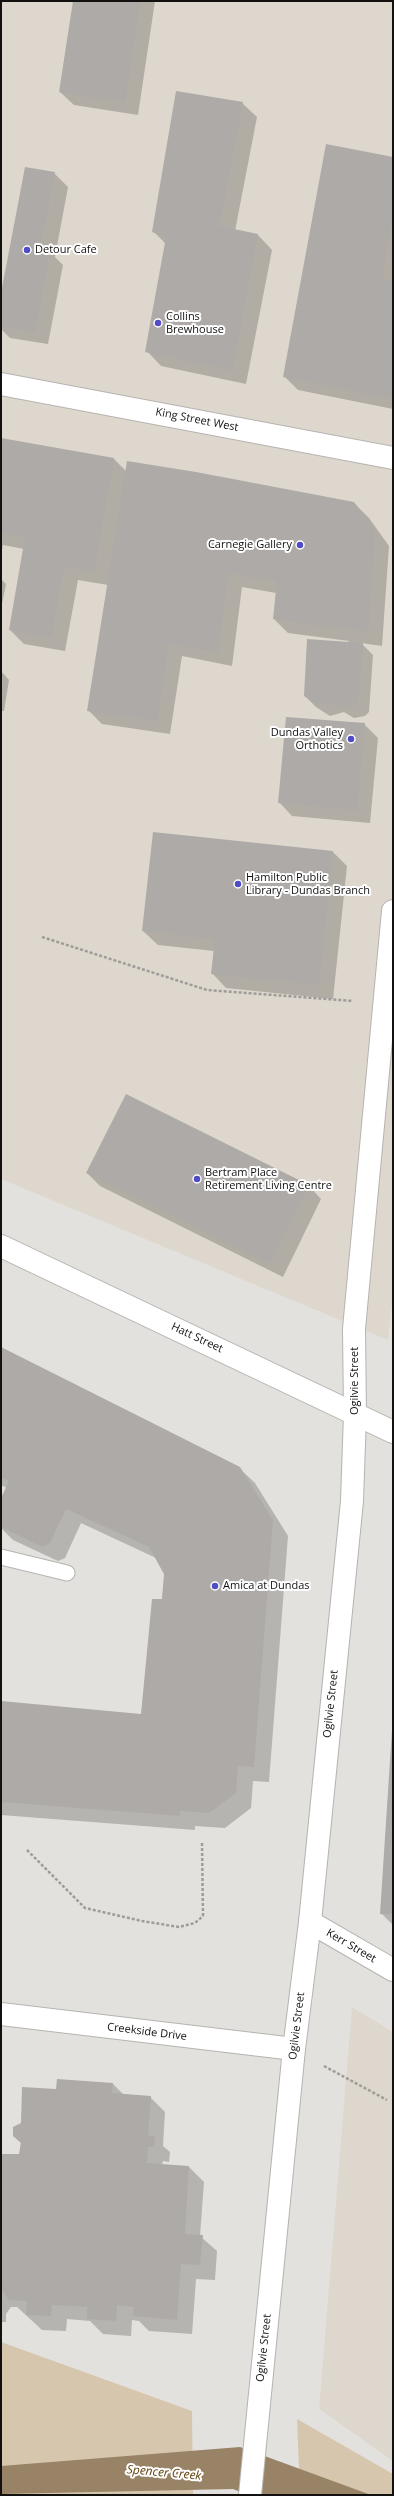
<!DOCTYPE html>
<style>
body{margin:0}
#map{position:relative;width:394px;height:2496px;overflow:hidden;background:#e3e1de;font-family:"Open Sans",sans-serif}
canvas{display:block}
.frame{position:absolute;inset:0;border:2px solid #121110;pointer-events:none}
</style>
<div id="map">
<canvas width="394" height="2496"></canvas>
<div class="frame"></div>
</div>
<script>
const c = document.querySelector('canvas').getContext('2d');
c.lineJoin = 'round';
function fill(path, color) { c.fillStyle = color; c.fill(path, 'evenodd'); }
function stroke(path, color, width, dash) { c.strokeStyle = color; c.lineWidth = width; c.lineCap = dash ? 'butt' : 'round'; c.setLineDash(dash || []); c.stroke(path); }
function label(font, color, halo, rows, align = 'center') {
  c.font = font + ' "Open Sans",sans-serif'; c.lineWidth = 4; c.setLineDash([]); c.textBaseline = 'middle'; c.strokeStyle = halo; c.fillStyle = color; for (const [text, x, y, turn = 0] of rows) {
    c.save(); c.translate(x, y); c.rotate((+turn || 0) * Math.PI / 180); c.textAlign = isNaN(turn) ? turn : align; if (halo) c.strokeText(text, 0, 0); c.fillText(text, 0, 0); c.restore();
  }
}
const built = new Path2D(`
 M 1,1 L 393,1 L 393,1294 L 388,1340 L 1,1179 Z
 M 352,2007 L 393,2032 L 393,2461 L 319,2409 Z`);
const green = new Path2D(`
 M 1,2342 L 192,2411 L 193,2495 L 1,2495 Z
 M 297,2419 L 393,2474 L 393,2495 L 300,2495 Z`);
const water = new Path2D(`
 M 240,2447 L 371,2495 L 248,2495 L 233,2489 L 1,2494 L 1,2466 Z`);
const shadow = new Path2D(`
 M 74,1 L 155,1 L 138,115 L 74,105 L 60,92 Z
 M 242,103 L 257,117 L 235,231 L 258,235 L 272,250 L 246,384 L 161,366 L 147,351 L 166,244 L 153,231 Z
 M 393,158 L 393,409 L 298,390 L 284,376 Z
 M 54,173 L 68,187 L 55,257 L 63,265 L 48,344 L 10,338 L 1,329 L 1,298 Z
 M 1,439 L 114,459 L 126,471 L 354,503 L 369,518 L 389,546 L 382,646 L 361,643 L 373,655 L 369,712 L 365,716 L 354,718 L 344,712 L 330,716 L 316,707 L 305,696 L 349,641 L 288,633 L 274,619 L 276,593 L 242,587 L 232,666 L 182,656 L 170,734 L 102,724 L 89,711 L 108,585 L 78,580 L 65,651 L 24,644 L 10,630 L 24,549 L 3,545 L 1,554 Z
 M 1,579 L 6,584 L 1,609 Z
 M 1,671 L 9,680 L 4,711 L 1,711 Z
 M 364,724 L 378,738 L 370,823 L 292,816 L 279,802 Z
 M 333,852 L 347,866 L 333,999 L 226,988 L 212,973 L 214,951 L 158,945 L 143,931 Z
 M 87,1173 L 308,1185 L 321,1199 L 283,1277 L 100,1186 Z
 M 1,1348 L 239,1468 L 255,1483 L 288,1536 L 269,1782 L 253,1781 L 251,1808 L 225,1828 L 195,1826 L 195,1830 L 1,1815 L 1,1702 L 142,1715 L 162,1600 L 165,1573 L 156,1558 L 81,1523 L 65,1558 L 58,1561 L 13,1540 L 1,1528 L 1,1501 L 7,1488 L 1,1485 Z
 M 393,1728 L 393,1925 L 381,1913 Z
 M 113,2084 L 124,2095 L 150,2097 L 165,2112 L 163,2146 L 170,2152 L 169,2162 L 163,2161 L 162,2165 L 189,2167 L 204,2182 L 200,2236 L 217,2251 L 215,2280 L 196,2279 L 192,2334 L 149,2331 L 139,2321 L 132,2320 L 131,2336 L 103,2334 L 90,2321 L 67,2319 L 66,2331 L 42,2330 L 17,2307 L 11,2307 L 6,2314 L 6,2322 L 1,2322 L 1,2155 L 20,2155 L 22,2124 L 57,2090 Z`);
const building = new Path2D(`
 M 73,1 L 140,1 L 125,102 L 59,92 Z
 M 176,91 L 243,102 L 219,226 L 258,234 L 232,370 L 145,352 L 166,237 L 152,232 Z
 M 326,144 L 393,157 L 393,210 L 382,279 L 393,281 L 393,399 L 283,377 Z
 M 25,167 L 55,172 L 40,249 L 50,251 L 35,332 L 1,326 L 1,293 Z
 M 1,438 L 114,458 L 94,572 L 64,566 L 51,637 L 9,630 L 25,537 L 1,533 Z
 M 127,461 L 196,472 L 354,502 L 375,531 L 368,632 L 273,619 L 277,581 L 228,573 L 218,652 L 169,644 L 157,721 L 87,711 Z
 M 307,639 L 363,643 L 358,701 L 353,705 L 342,707 L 333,702 L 318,705 L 304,696 Z
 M 286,717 L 365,723 L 357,810 L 278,803 Z
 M 153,832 L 333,851 L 319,985 L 211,974 L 215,939 L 142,931 Z
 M 126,1094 L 309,1185 L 269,1264 L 86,1173 Z
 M 1,1347 L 240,1467 L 273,1520 L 254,1767 L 238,1766 L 236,1793 L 209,1813 L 180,1811 L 180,1816 L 1,1802 L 1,1701 L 141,1714 L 152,1599 L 162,1599 L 164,1574 L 149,1547 L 66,1509 L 50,1543 L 42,1547 L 1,1527 L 1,1498 L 9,1481 L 1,1478 Z
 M 392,1730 L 393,1730 L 393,1914 L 380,1914 Z
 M 57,2079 L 113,2083 L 112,2093 L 151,2096 L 148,2136 L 155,2136 L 154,2147 L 148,2147 L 147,2163 L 189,2166 L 185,2234 L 203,2235 L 200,2265 L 181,2264 L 177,2320 L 133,2316 L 134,2307 L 117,2305 L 116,2321 L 87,2319 L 87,2307 L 52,2305 L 51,2316 L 26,2315 L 27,2301 L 8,2300 L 4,2292 L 1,2292 L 1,2154 L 19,2154 L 21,2143 L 13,2136 L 13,2127 L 21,2123 L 22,2087 L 56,2089 Z`);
const path = new Path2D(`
 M 42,937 L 207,990 L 353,1001
 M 27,1850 L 85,1908 L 142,1921 L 179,1927 L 195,1923 L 203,1916 L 202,1843
 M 324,2066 L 387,2100`);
const service = new Path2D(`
 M 1,1557 L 67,1573`);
const minor = new Path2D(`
 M 310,1922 L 393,1970
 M 1,2014 L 294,2049`);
const tertiary = new Path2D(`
 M 1,1246 L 393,1432`);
const secondary = new Path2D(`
 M 250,2495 L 294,2049 L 310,1922 L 352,1501 L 355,1414 L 354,1329 L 393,911`);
const primary = new Path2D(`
 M 1,384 L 393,458`);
const markers = [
 [27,250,4,"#504cc3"],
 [158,323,4,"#504cc3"],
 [300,545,4,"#504cc3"],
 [351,739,4,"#504cc3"],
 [238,884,4,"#504cc3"],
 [197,1179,4,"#504cc3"],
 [215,1586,4,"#504cc3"]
];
const poiNames = [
 ["Detour Cafe",35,250],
 ["Collins",166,317],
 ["Brewhouse",166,330],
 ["Carnegie Gallery",292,545,"right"],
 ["Dundas Valley",343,733,"right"],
 ["Orthotics",343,746,"right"],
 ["Hamilton Public",246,878],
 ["Library - Dundas Branch",246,891],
 ["Bertram Place",205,1173],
 ["Retirement Living Centre",205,1186],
 ["Amica at Dundas",223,1586]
];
const streetNames = [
 ["King Street West",197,420,11],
 ["Hatt Street",197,1338,25],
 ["Ogilvie Street",355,1381,-90],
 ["Ogilvie Street",331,1704,-84],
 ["Kerr Street",351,1946,30],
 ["Ogilvie Street",297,2026,-83],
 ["Creekside Drive",147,2032,7],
 ["Ogilvie Street",264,2348,-84]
];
const waterNames = [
 ["Spencer Creek",164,2473,5]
];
fill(built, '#ded7cd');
fill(green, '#d7c6ae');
fill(water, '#988366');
fill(shadow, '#0003');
fill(building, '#adaaa7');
stroke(service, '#b6b3b0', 17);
stroke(minor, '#b6b3b0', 24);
stroke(tertiary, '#b6b3b0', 24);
stroke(secondary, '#b6b3b0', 24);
stroke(primary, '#b6b3b0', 24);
stroke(path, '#9e9c9a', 2.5, [3, 2]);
stroke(service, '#fff', 15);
stroke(minor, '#fff', 22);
stroke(tertiary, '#fff', 22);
stroke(secondary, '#fff', 22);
stroke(primary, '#fff', 22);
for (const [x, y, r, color] of markers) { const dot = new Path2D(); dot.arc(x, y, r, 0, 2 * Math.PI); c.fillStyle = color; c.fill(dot); stroke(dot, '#fff', 1.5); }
label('11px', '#121110', '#fff', poiNames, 'left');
label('11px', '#121110', '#fff', streetNames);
label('italic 12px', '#60410b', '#fff', waterNames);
</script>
